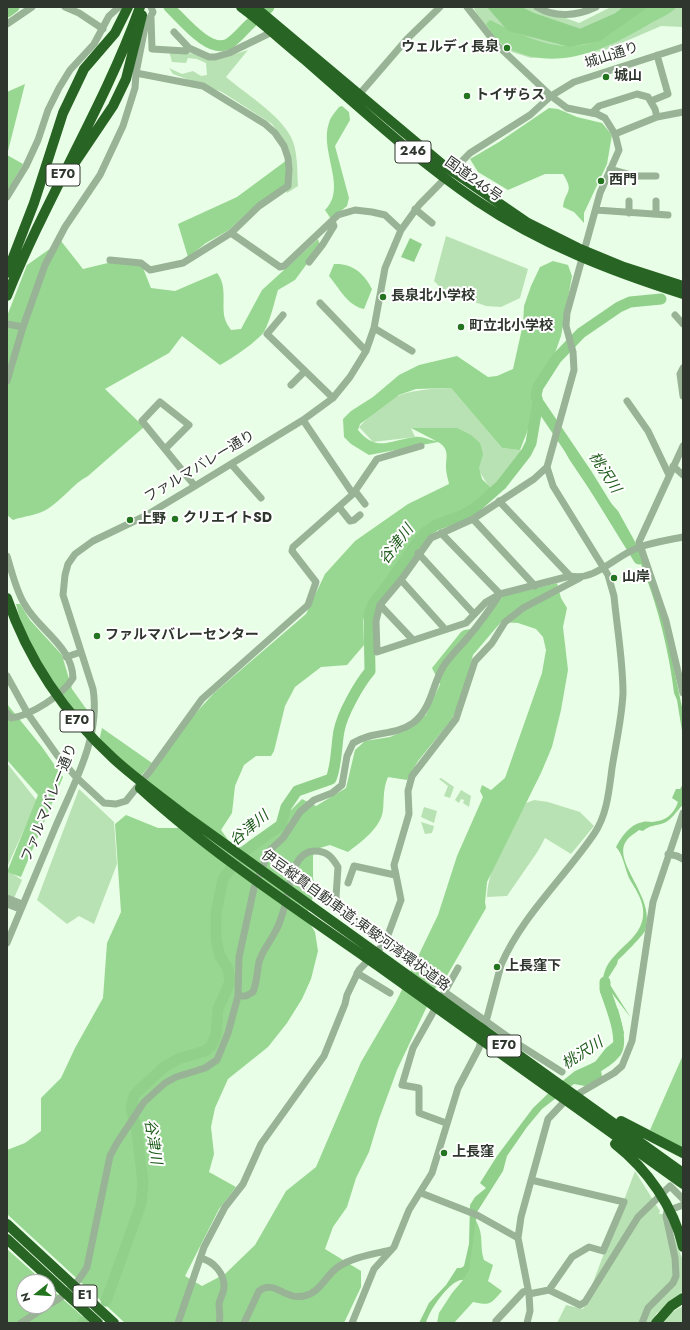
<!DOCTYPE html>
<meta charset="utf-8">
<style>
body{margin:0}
#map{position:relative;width:690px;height:1330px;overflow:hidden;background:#e9fee6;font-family:Jost,sans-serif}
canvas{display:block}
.frame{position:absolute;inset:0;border:8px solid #2e362d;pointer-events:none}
.north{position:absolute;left:16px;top:1274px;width:40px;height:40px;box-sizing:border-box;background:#fff;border:1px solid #abafab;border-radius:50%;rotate:253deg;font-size:11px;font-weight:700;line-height:16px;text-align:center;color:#2e362d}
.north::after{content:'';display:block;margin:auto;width:14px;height:18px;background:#23741e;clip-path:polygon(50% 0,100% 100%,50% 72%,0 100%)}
</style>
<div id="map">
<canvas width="690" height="1330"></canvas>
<div class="frame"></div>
<div class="north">N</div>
</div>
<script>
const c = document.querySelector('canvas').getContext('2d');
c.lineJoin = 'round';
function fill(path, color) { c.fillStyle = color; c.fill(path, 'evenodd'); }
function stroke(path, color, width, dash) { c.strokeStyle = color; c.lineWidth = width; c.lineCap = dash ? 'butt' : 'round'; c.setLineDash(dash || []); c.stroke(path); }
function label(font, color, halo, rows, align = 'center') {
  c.font = font + ' Jost,"Noto Sans JP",sans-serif'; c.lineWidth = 4; c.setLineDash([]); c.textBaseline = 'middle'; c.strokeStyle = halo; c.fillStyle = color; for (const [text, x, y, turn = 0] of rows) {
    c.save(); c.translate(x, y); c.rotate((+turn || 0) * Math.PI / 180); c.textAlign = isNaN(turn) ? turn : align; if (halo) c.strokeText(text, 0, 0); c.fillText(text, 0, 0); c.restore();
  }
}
const green = new Path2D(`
 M 473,7 L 536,7 L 579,23 L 611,7 L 683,7 L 683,27 L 661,26 L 603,51 L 531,58 L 512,52 L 485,28 Z
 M 248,50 L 226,77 C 246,94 279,114 291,137 C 298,151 297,170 298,186 L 287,193 L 286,190 L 292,180 L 291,161 L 285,143 L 272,124 L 222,92 L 173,74 L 169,68 L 182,74 L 193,71 L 201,76 L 207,75 L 206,63 L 197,59 L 188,58 L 186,63 L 172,62 L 169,51 L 225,57 Z
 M 446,236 L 528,269 L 520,298 L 501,307 L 486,306 L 444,291 L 434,281 Z
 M 451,388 L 502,448 L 523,450 L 493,487 L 489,487 L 478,469 L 457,428 L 411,428 L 415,437 L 373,442 L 359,427 C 365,421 371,413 379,407 C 400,390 425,389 451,388 Z
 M 7,763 L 37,801 L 7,867 Z
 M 441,778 L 454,787 L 450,798 L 444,796 L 448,786 L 439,779 Z
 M 79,789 L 114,822 L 117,864 L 94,924 L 79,916 L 67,924 L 37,900 Z
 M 461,790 L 471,796 L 469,807 L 463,803 L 464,800 L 461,799 L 459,803 L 455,800 Z
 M 534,800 L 548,802 L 580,812 L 594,826 L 571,854 L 545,838 L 538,851 L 507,896 L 487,897 C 488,864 511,832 526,803 Z
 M 424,807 L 437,811 L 434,823 L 421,817 Z
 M 421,822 L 434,826 L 432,833 L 425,834 Z
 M 7,870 L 22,880 L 14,898 L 7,894 Z
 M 635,1171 L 660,1211 L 659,1214 L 666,1214 L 683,1261 L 683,1291 L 656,1314 L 653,1323 L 557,1323 L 566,1305 L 583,1309 Z
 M 683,1306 L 683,1323 L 661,1323 L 670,1313 Z`);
const forest = new Path2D(`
 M 643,7 L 677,7 C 668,16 657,19 646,26 C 603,51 554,73 506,47 C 498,43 491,31 486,24 L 490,20 C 521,35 562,56 596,41 C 610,35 630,17 643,7 Z
 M 25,84 L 7,155 L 23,164 L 7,191 L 7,92 Z
 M 342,106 L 349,112 L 350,120 L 335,146 L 349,198 L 347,206 L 331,219 L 325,210 C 348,188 319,151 329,123 C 330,118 335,112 339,107 Z
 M 549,108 L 558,109 L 577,117 L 602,123 L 612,135 L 607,164 L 584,213 L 584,223 L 574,212 L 563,207 C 565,190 575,193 563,174 L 545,174 L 508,190 L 478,172 L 470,159 L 499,142 Z
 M 287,160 L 286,186 L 248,212 L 229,230 L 206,243 L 188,257 L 178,224 L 237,197 Z
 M 318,239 L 320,246 L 295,280 L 278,290 C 274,303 271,318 265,330 C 260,340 231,359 220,365 L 182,336 L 169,353 L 105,389 L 144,427 L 88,476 C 73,484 63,499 49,508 C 40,515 24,516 13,520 L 7,515 L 7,316 L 27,265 L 61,241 L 83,269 L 112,262 L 141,263 L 151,288 L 175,291 L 217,273 C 228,286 221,306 225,319 C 226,323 229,327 231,330 L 241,329 L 262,290 Z
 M 553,261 L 568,265 L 572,276 L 561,336 L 548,373 L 534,386 L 535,412 L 520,450 L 502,448 L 451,388 L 416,389 L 399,395 L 360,424 L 358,430 C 377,453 390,440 415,437 C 421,436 429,440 436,441 L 411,428 L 457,428 L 471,435 L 480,443 L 483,454 L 479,468 L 482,479 L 491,488 L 488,494 L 472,510 L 425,528 L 371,601 L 363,620 L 364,645 L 347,665 L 321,667 L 295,687 L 285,706 L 274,751 L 271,756 L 256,756 L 244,765 L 235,786 L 232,813 L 221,830 L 229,841 L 243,849 L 249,841 L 283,818 L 302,799 L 316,806 L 346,788 L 355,750 L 365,741 L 390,737 L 404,731 L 426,715 L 440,684 L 432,668 L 461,632 L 464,630 L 478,628 L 503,596 L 557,583 L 561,598 L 567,608 L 563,627 L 568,670 L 561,710 L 552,747 L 541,773 L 487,882 L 485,902 L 486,908 L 441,986 L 437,985 L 397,1070 L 379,1119 L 369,1152 L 356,1178 L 347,1207 L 333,1227 L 325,1249 L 361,1271 L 361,1287 L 344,1323 L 125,1323 L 7,1214 L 7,1150 L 25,1143 L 41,1131 L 41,1098 L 61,1078 L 75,1048 L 103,998 L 107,943 L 121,912 L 115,824 L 126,815 L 158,828 L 180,828 L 146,782 L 183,727 L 214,693 L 306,614 L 325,574 L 355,541 L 408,504 L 449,484 C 448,479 446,473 446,468 C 446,457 450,449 438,442 L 369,455 L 351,444 L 344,437 L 343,419 L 351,411 L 373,397 L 399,375 L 419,365 L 457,356 L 488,377 L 497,376 L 513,369 L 523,324 L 524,306 L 531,286 L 540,267 ZM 501,622 L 518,623 L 536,629 L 543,637 L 546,650 L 542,673 L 505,778 L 491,790 L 482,785 L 480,791 L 483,797 L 457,856 L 438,915 L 396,1002 L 361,1062 L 316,1167 L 286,1191 L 255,1245 L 225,1274 L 202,1286 L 185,1276 L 219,1209 L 236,1187 L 209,1172 L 214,1154 L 211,1127 L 215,1108 L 228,1079 L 268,1047 L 287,1023 L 302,999 L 311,979 L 318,951 L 315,932 L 306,917 L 316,889 L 313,878 L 313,850 L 330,845 L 348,852 C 361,842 381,828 383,810 C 384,799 383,788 388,777 L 407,780 L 418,761 L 452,719 L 462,696 L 473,655 Z
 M 334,264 C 352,263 364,273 372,289 L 364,309 C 348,306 339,288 329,276 Z
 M 16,604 L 20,604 L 30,620 L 62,655 L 72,689 L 87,710 L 85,725 C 59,690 25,647 16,604 Z
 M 7,704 L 42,747 L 63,777 L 21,877 L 7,872 L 38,795 L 7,760 Z
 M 102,728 L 152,763 L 139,778 L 99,741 Z
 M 683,1055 L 683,1149 L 650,1130 Z
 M 475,1219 C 485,1236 479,1244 484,1260 L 493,1265 L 488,1281 L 502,1291 C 491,1304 490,1306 473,1302 L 454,1323 L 437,1323 L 439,1313 L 452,1293 L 463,1280 Z
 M 7,1249 L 44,1282 L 24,1282 L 24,1306 L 48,1306 L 48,1286 L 90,1323 L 7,1323 Z`);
const water = new Path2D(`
 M 487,7 L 522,7 L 534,13 L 584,30 L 610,26 L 628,7 L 648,7 L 600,41 L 570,47 L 508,31 Z
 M 410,238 L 422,244 L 414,262 L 401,257 Z
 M 560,438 L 590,485 L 602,493 L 618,511 L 633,538 L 644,565 L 663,616 L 683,712 L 683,737 L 677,700 L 674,693 C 667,636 648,566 617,517 L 622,537 L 621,536 L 611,515 L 606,514 L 569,459 L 559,440 Z
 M 683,784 L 683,805 C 676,811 672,820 664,823 C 655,826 650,825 643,831 L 639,830 C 634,834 628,837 625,843 C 614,865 657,899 645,931 C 643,935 622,957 618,960 L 617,964 L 607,980 L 631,1018 L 608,988 L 612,1004 L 618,1009 L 624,1033 L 600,1064 L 602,1077 L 585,1086 L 574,1084 L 570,1087 L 542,1109 L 527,1127 L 507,1156 L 503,1171 L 477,1212 L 469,1270 L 463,1280 C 451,1278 428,1312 426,1323 L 419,1323 L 429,1303 L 446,1285 L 457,1268 L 461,1268 L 464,1266 L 469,1244 L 470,1205 L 475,1197 L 486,1188 L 480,1183 L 497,1156 L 533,1108 L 556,1086 L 575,1071 L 595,1062 L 606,1048 L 616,1040 L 620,1033 L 608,996 L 600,993 C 602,983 603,974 607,966 C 618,946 646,936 643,909 C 642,898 634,887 629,878 C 625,869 623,854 616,847 C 621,837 630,824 643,822 C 646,821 649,822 652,822 C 666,821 674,814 678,802 L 672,798 L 676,789 L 680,789 Z`);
const river = new Path2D(`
 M 169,7 C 182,19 209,54 228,44 C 236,40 244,29 251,23
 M 265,11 L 269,7
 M 7,12 L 14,7
 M 584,33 L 618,18 L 632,7
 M 639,559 L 586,473 L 538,402 L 536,395 L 538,387 L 556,359 L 581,333 L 619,307 L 630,302 L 661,299
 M 588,1072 C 598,1067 609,1061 616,1052 C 625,1038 609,1003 605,989 L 605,982
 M 106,1301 L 141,1204 L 143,1183 L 137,1132 L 131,1109 L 134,1095 L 164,1067 L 178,1059 L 205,1051 L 211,1046 L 216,1035 L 218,1009 L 230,982 L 228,969 L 220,956 L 216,939 L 216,913 L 223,879 L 242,853 L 281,825 L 286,807 L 297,791 L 331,779 C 337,764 336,747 339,731 C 342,714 359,684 370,671 L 369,615 L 374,602 L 386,587 L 424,533 L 436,525 L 461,516 L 475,508 L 501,485 L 526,453 L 531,443 L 538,402
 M 83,1323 L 83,1322`);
const minor = new Path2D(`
 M 65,7 L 79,13 L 103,29
 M 537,7 C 555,18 577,16 596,7
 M 151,18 L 152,49 L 186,51 L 189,48 L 209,57 L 215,57 L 229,53 L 272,32
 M 7,24 L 32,7
 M 174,32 L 189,48
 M 357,97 L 407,39 L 440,7
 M 651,101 L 668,94 L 657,55
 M 592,113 L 599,106 L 637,94 L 648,97 L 655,109 L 657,117
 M 615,134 L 657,117 L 683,112
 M 610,169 L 635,176 L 656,176
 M 7,197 L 26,166 L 38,140 L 48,110 L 59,88 L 70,70 L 94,44 L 109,16 L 119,7
 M 415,209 L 432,223
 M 596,210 L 668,215
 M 629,213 L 629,201
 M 656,214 L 656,201
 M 231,233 L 280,267 L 284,266 L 338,215 L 355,210 L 372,212 L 385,215 L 401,230
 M 110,260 L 141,263 L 150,270 L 183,263 L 231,233 L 259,206 L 288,186 L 289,169 L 288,158 L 284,146 L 275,133 L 265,124 L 203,86 L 136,73
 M 309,262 L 323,244 L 334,226 L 332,221
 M 320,303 L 366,351
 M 283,315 L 267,334 L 333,398
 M 675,315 L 683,324
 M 7,324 L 23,327
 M 374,328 L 412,351
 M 683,368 L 680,374 L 683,396
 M 7,381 L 23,327 L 45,265 L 65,227 L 100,175 L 123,126 L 135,88 L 136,73 L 145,27 L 153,12 L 151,7
 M 291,385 L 305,371
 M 627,401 L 648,431 L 669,475
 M 683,446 L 639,542 L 666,621 L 683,693
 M 165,449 L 189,425 L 160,402 L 142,421 L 195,486
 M 231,464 L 261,498
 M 673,466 L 683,475
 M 547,467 L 534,479 L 473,519 L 431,538 L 401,580 L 380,605 L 376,621 L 377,652 L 466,623 L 486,602 L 500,594 L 570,576 C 595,582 617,554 640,547 C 654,542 669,540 683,537
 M 355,491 L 365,504
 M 353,494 L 377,459 L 421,446
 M 499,501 L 570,576
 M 339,507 L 350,521 L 354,520 L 360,515
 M 473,519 L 535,586
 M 441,533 L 500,594
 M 418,553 L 474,614
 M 7,556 C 12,572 16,591 25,605 C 39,630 72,646 73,678 C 63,695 30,716 11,718 L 7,713
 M 401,580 L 445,629
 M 380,605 L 413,640
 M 66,657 L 81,652
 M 7,676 L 28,714 L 57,755 L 76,777 L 104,803 L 116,804 L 126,801 L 150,771 L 202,699 L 308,605 L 316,582 L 292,551 L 293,547 L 353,494 L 303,420
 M 668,854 L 677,856 L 683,859
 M 348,883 L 354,866 L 395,875
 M 7,898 L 22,904
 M 7,904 L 20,909
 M 7,943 C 23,904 39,866 55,828 C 73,785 101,737 93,689 L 63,595 L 65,575 L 68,564 L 75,554 L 93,541 L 145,516 L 195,486 L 303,420 L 333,398 L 350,377 L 366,351 L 374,328 L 385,268 L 401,230 L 419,205 L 470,153 L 530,115 L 551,96 L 574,82 L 683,47
 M 384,944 L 409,960
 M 357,973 L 390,993
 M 445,992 L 521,1046 L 562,1072
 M 238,996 L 246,996 L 253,992 C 257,982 257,972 259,962 C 262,951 270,942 275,932 C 279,926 281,918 283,912 C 289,894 290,851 315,851 C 327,851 332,857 338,867 L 336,897 L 339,906 L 385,943
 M 446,1123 L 419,1113 L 419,1088 L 402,1085 L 413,1048 L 458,968
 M 531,1180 L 624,1202 L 603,1251 L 589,1247 L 572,1257 L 549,1290
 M 421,1193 L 477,1215 L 518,1238
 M 200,1258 C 214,1261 225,1274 224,1288 C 223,1294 220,1299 219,1304 C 219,1311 221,1317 219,1323
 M 529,1294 L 549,1290 L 580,1305 L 585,1302 L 638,1217 L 670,1186 L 683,1199
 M 48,1305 C 65,1297 78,1283 87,1267 L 110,1156 L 117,1143 L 144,1102 L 165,1083 L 176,1077 L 205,1068 L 217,1060 L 228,1033 L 238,996 L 239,957 L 254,888 L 269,851 L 283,838 L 300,812 L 314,800 L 332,793 L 342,785 L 347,756 L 353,743 C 371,731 395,736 413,723 C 432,708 432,685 443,667 C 450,656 461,646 469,636 C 480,623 490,609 500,594
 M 496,1321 L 523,1292 L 528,1290
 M 21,1323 L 47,1306
 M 178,1323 L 204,1247 L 225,1207 L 243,1184 L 261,1144 L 324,1056 L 345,1004 L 347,995 L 359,970 L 385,943 L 401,900 L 394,865 L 409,814 L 408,791 L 412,776 L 456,719 L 475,661 L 492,643 L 505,622 L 523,608 L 580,578
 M 244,1323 L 259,1291 C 274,1279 284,1300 304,1296 C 321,1292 325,1276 338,1267 C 353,1257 374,1254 391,1250
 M 352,1323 L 374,1269 L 394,1247 L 409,1210 L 432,1173 L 458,1088 L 479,1048 L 501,965 C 522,916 564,878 594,834 C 607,815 609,791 612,768 C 616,743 622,717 623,693 C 623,661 617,628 614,596 L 608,575 L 553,486 L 547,467 L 574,370 L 573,352 L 566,326 L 567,313 L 600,193 L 619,150 L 615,134 L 605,118 L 597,114 L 567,108 L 551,96 L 497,45 L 467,7
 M 527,1323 L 530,1311 L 529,1294 L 518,1238 L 521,1217 L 548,1119 L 564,1102 L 614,1073 L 622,1066 L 632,1041 L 653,902 L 683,813
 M 642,1323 L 648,1308 L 673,1283 L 676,1276 L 675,1258 L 666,1216 L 667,1211 L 683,1205`);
const highway = new Path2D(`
 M 241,7 C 263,23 283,42 304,59 C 360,108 416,160 477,201 C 541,244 610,271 683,294
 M 255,7 L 442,164 L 528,223 L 578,248 L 624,267 L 683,286
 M 74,164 L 113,106 L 126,79 L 142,15
 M 7,273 L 34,203 L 63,113 L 84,69 L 115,33 L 128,7
 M 7,296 C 46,198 104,107 140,7
 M 7,598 C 28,660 66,715 114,759 C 136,779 160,796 183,814 L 683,1173
 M 140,788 C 212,854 298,910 378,966 C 480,1038 581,1112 683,1184
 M 621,1121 L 683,1153
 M 615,1144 C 647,1169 674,1207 683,1247
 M 7,1224 L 114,1323
 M 7,1239 L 98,1323
 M 656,1323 L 671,1306 L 683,1298`);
const markers = [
 [507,48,4,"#23741e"],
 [606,77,4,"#23741e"],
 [467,96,4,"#23741e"],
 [601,181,4,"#23741e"],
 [383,297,4,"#23741e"],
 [461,327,4,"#23741e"],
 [175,519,4,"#23741e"],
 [130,520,4,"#23741e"],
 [614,578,4,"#23741e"],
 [97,636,4,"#23741e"],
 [497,967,4,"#23741e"],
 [444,1153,4,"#23741e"]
];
const shields = [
 [413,152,36],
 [63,175,34],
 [77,721,34],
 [504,1046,34],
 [85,1296,24]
];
const shieldNames = [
 ["246",413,152],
 ["E70",63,175],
 ["E70",77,721],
 ["E70",504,1046],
 ["E1",85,1296]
];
const poiNames = [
 ["ウェルディ長泉",499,48,"right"],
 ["城山",614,77],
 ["トイザらス",475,96],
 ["西門",609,181],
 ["長泉北小学校",391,297],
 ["町立北小学校",469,327],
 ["クリエイトSD",183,519],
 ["上野",138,520],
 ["山岸",622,578],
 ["ファルマバレーセンター",105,636],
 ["上長窪下",505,967],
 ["上長窪",452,1153]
];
const streetNames = [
 ["城山通り",612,56,-18],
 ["国道246号",473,180,35],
 ["ファルマバレー通り",200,467,-31],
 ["ファルマバレー通り",50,803,-68],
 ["伊豆縦貫自動車道;東駿河湾環状道路",355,921,36]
];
const waterNames = [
 ["桃沢川",604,473,57],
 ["谷津川",397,545,-52],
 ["谷津川",250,829,-40],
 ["桃沢川",583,1054,-33],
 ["谷津川",152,1142,81]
];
fill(green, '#b8e2b3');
fill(forest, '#98d791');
fill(water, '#91d08b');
stroke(river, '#91d08b', 11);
stroke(minor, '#98b395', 7);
stroke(highway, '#286423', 10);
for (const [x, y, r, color] of markers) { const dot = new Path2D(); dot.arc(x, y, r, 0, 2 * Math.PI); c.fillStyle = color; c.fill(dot); stroke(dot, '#fff', 1.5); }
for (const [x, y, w] of shields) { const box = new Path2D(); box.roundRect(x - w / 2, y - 11, w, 22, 3); c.fillStyle = '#fff'; c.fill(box); stroke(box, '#2e362d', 1); }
label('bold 13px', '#2e362d', null, shieldNames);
label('bold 14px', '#2e362d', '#fff', poiNames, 'left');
label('14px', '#2e362d', '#fff', streetNames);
label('italic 15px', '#1f5c1b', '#fff', waterNames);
</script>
